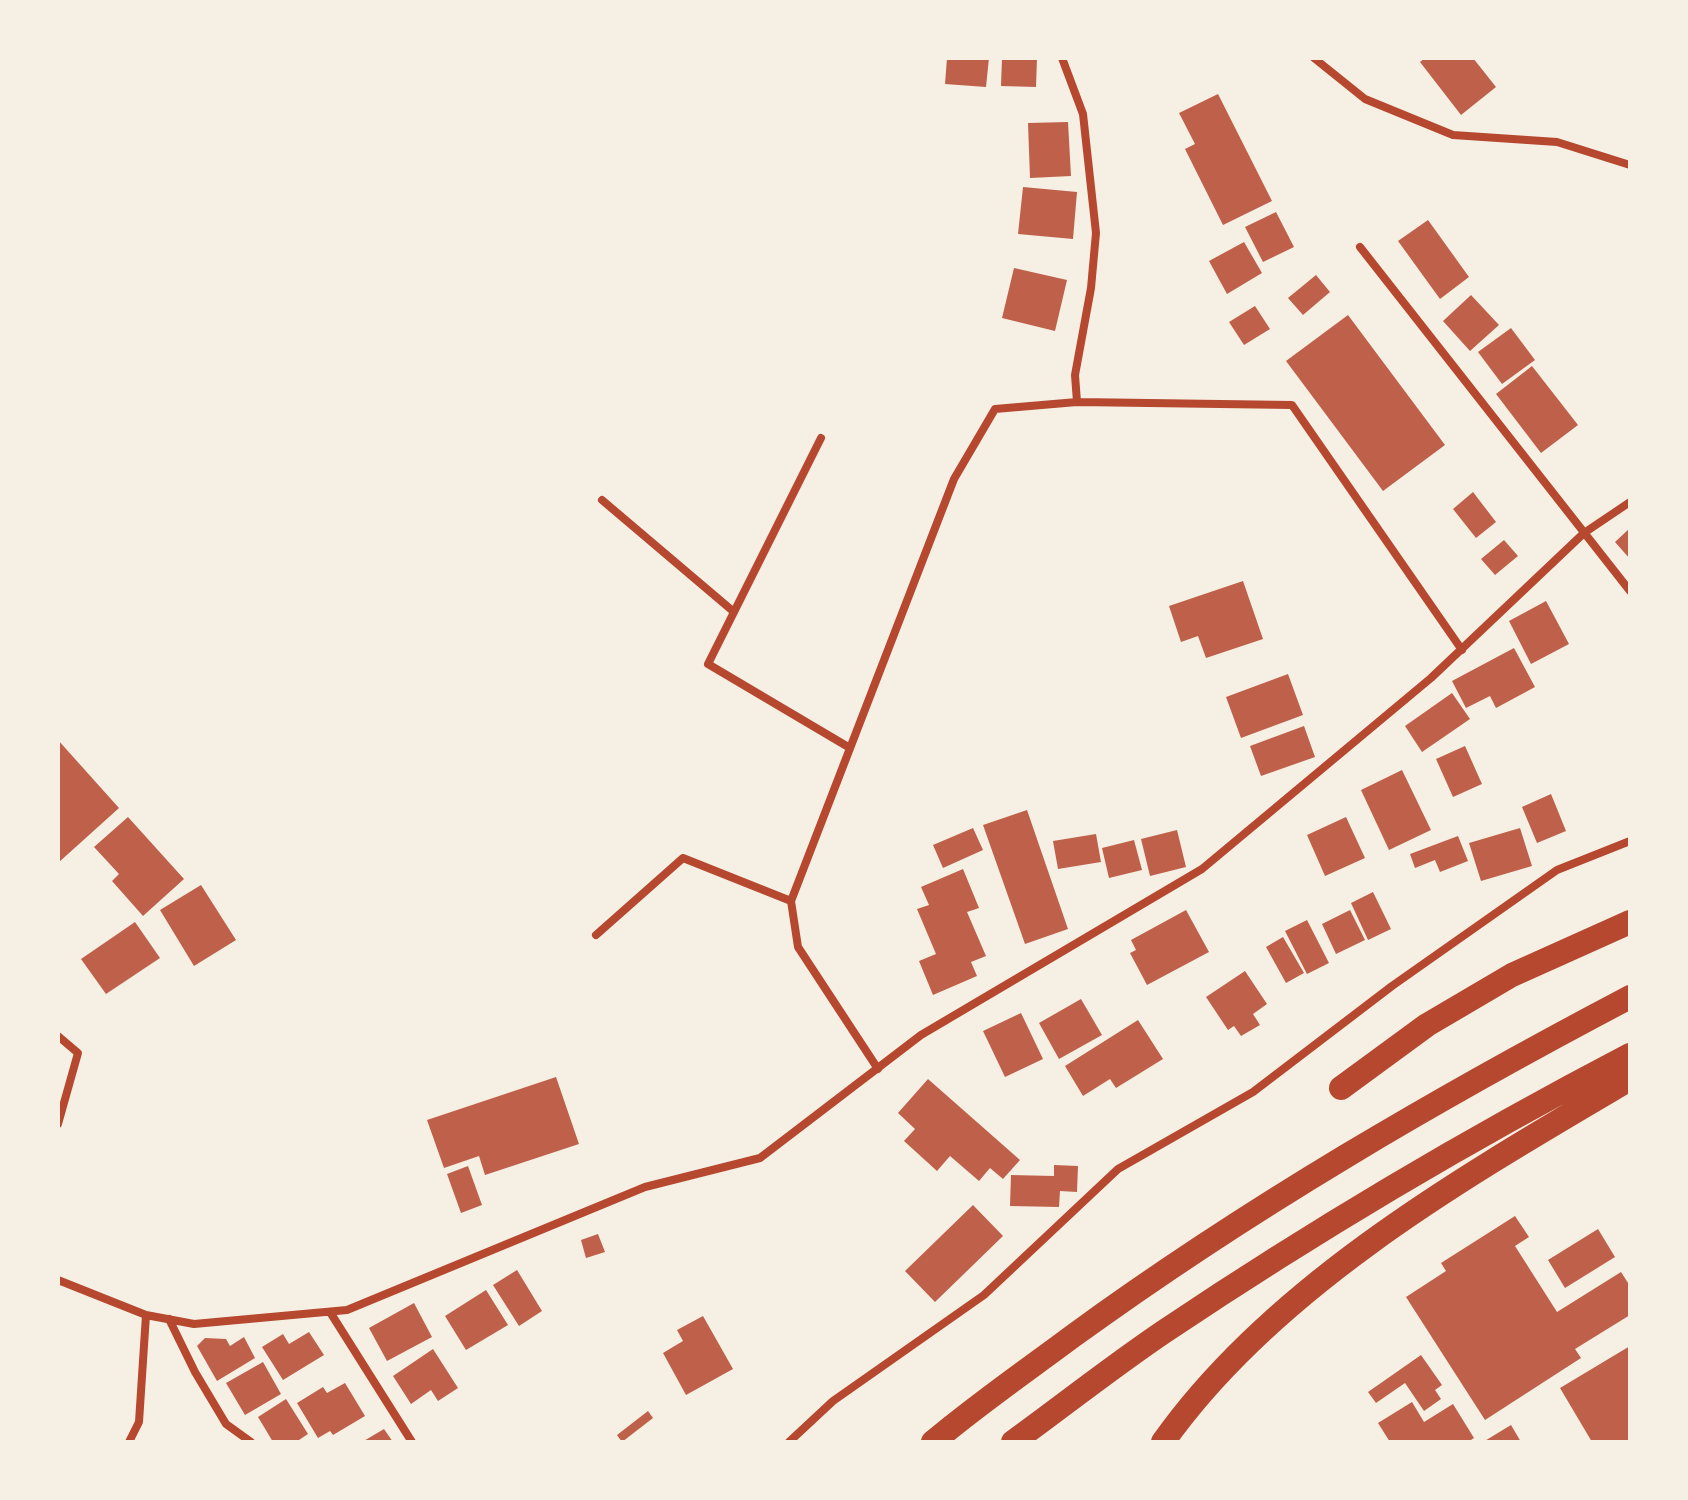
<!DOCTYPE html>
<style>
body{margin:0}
#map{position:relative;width:1688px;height:1500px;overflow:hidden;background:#f6efe4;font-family:Arial,sans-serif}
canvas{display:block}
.frame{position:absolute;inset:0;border:60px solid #f6efe4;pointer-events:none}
</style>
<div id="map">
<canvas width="1688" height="1500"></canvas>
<div class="frame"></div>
</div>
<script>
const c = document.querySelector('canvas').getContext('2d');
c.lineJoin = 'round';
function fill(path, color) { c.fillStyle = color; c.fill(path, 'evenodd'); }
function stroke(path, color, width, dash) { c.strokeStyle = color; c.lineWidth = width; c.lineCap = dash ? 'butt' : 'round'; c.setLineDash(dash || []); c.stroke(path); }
const building = new Path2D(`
 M 947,58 L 989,58 L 986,87 L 945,84 Z
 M 1002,58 L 1037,58 L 1036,87 L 1001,86 Z
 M 1425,58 L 1473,58 L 1496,87 L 1461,115 L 1420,62 Z
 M 1218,94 L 1272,201 L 1223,225 L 1185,149 L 1195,144 L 1179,113 Z
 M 1068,122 L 1071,176 L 1030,178 L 1028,123 Z
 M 1023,187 L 1077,192 L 1073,239 L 1018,234 Z
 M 1276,212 L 1294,247 L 1263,262 L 1245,227 Z
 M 1428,220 L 1469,277 L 1440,299 L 1398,241 Z
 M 1244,242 L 1262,273 L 1227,294 L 1209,261 Z
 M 1014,268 L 1067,280 L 1055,331 L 1002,318 Z
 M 1316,275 L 1330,292 L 1303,315 L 1288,298 Z
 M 1471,295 L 1499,325 L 1470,351 L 1443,321 Z
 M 1255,306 L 1270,329 L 1244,345 L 1229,322 Z
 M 1348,315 L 1445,445 L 1383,491 L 1286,361 Z
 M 1511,328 L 1535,360 L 1502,384 L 1478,352 Z
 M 1532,366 L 1578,425 L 1541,453 L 1496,394 Z
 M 1473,492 L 1496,522 L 1476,538 L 1453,509 Z
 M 1630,528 L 1630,559 L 1615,542 Z
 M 1504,540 L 1518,556 L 1495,575 L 1481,559 Z
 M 1243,581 L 1263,639 L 1206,658 L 1198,636 L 1181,642 L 1169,606 Z
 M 1546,601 L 1569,644 L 1531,664 L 1509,621 Z
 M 1514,648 L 1535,687 L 1496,708 L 1490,696 L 1466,708 L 1452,681 Z
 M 1288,674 L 1303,715 L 1241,738 L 1226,697 Z
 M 1452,693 L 1470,719 L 1422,752 L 1405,726 Z
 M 1304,726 L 1315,757 L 1261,776 L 1250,746 Z
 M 58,740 L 119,808 L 58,863 Z
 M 1465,746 L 1482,784 L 1453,797 L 1436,759 Z
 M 1402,770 L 1431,830 L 1389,850 L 1361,790 Z
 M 1551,794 L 1566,831 L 1537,843 L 1522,807 Z
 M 1027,810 L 1068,929 L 1025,944 L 983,825 Z
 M 128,817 L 184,879 L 143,916 L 112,881 L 119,874 L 94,847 Z
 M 1346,817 L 1365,858 L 1325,876 L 1307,835 Z
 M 973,828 L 983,850 L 943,868 L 933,845 Z
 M 1520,828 L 1532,866 L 1481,881 L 1469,843 Z
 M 1177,830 L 1186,867 L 1150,876 L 1141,839 Z
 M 1096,834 L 1101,862 L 1058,869 L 1053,841 Z
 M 1458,836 L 1468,861 L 1440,872 L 1435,860 L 1415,868 L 1410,854 Z
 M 1134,840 L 1142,870 L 1109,878 L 1102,848 Z
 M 963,869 L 979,908 L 967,912 L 986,956 L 971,962 L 977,976 L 933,995 L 919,961 L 936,954 L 917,909 L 929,905 L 921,887 Z
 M 201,885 L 236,940 L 194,966 L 160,910 Z
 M 1373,892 L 1391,929 L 1368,940 L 1351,903 Z
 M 1186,910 L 1209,952 L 1147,985 L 1130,953 L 1136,950 L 1131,940 Z
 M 1350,910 L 1365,940 L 1336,954 L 1322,924 Z
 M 1307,920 L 1329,963 L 1307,974 L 1285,931 Z
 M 135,922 L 160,958 L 106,994 L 81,959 Z
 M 1283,937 L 1304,973 L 1286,983 L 1266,947 Z
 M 1245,971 L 1267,1004 L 1253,1014 L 1260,1025 L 1241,1036 L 1234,1026 L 1228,1030 L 1206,997 Z
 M 1081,999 L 1102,1035 L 1059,1059 L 1039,1023 Z
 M 1021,1013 L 1043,1059 L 1005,1077 L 983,1031 Z
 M 1138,1020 L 1163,1059 L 1116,1088 L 1110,1079 L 1083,1096 L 1065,1066 Z
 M 556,1077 L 579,1144 L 485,1175 L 479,1156 L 444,1168 L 427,1120 Z
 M 928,1079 L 1020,1160 L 1003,1179 L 990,1168 L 979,1181 L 950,1156 L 937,1171 L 904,1141 L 915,1129 L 898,1113 Z
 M 1054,1165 L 1078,1166 L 1077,1192 L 1060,1191 L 1059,1207 L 1010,1206 L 1011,1175 L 1054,1176 Z
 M 468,1166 L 482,1205 L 461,1213 L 447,1174 Z
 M 973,1205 L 1003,1236 L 935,1302 L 905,1271 Z
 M 1515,1216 L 1529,1237 L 1515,1246 L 1557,1312 L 1621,1272 L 1630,1286 L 1630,1315 L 1575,1349 L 1581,1358 L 1485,1420 L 1406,1297 L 1446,1271 L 1441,1263 Z
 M 1598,1229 L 1615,1257 L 1565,1288 L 1548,1260 Z
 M 598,1234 L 605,1252 L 586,1258 L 581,1240 Z
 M 517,1270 L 542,1311 L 519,1326 L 493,1285 Z
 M 486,1290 L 508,1325 L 466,1350 L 445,1316 Z
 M 414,1303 L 432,1337 L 387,1361 L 369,1328 Z
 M 703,1316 L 733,1369 L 686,1395 L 663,1353 L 683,1341 L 677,1330 Z
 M 309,1332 L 324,1355 L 283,1380 L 262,1347 L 283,1334 L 289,1344 Z
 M 244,1337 L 255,1358 L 217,1381 L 197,1346 L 205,1338 L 226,1339 L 230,1346 Z
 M 1630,1346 L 1630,1442 L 1592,1442 L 1560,1388 Z
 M 433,1349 L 458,1388 L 438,1401 L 431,1390 L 411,1404 L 393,1376 Z
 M 1421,1355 L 1442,1385 L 1435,1390 L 1441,1399 L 1424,1411 L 1405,1383 L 1376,1403 L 1368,1392 Z
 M 263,1362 L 281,1394 L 245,1415 L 226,1383 Z
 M 345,1383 L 365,1416 L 333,1435 L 330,1431 L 318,1438 L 297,1403 L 323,1387 L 327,1393 Z
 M 286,1399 L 308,1434 L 296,1442 L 273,1442 L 258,1417 Z
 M 1412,1402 L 1424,1422 L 1453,1404 L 1474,1438 L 1468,1442 L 1390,1442 L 1378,1423 Z
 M 648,1411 L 653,1418 L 622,1442 L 617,1435 Z
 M 1511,1425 L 1521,1442 L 1483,1442 Z
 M 384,1429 L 393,1442 L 362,1442 Z`);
const minor = new Path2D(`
 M 1062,58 L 1083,114 L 1096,233 L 1091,288 L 1075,375 L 1077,402 L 1292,405 L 1462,650
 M 1314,58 L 1365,99 L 1453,135 L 1557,142 L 1630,165
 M 1360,247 L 1630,591
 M 821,438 L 708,664 L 850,748
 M 602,500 L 734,612
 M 791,901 L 954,479 L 995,409 L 1077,402
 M 596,935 L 683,858 L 791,901 L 798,947 L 878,1069
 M 58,1036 L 78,1053 L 58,1124
 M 58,1280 L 146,1315 L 194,1324 L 347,1310 L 645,1187 L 760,1158 L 921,1035 L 1202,869 L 1431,678 L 1584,533 L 1630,502
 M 330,1312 L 412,1442
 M 169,1319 L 195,1372 L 226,1424 L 251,1442
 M 129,1442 L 139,1422 L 146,1315
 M 789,1442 L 833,1401 L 984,1295 L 1118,1169 L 1253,1092 L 1392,986 L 1557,870 L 1630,841`);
const motorway = new Path2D(`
 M 1341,1088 L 1427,1025 L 1512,975 L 1630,922
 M 933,1442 C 978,1404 1026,1371 1073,1336 C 1249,1208 1438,1098 1630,997
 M 1013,1442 C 1064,1405 1113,1366 1165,1331 C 1314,1231 1471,1138 1630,1055
 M 1163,1442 C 1274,1285 1467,1175 1630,1079`);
fill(building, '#bf614a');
stroke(minor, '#b5482f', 8);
stroke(motorway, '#b5482f', 24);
</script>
